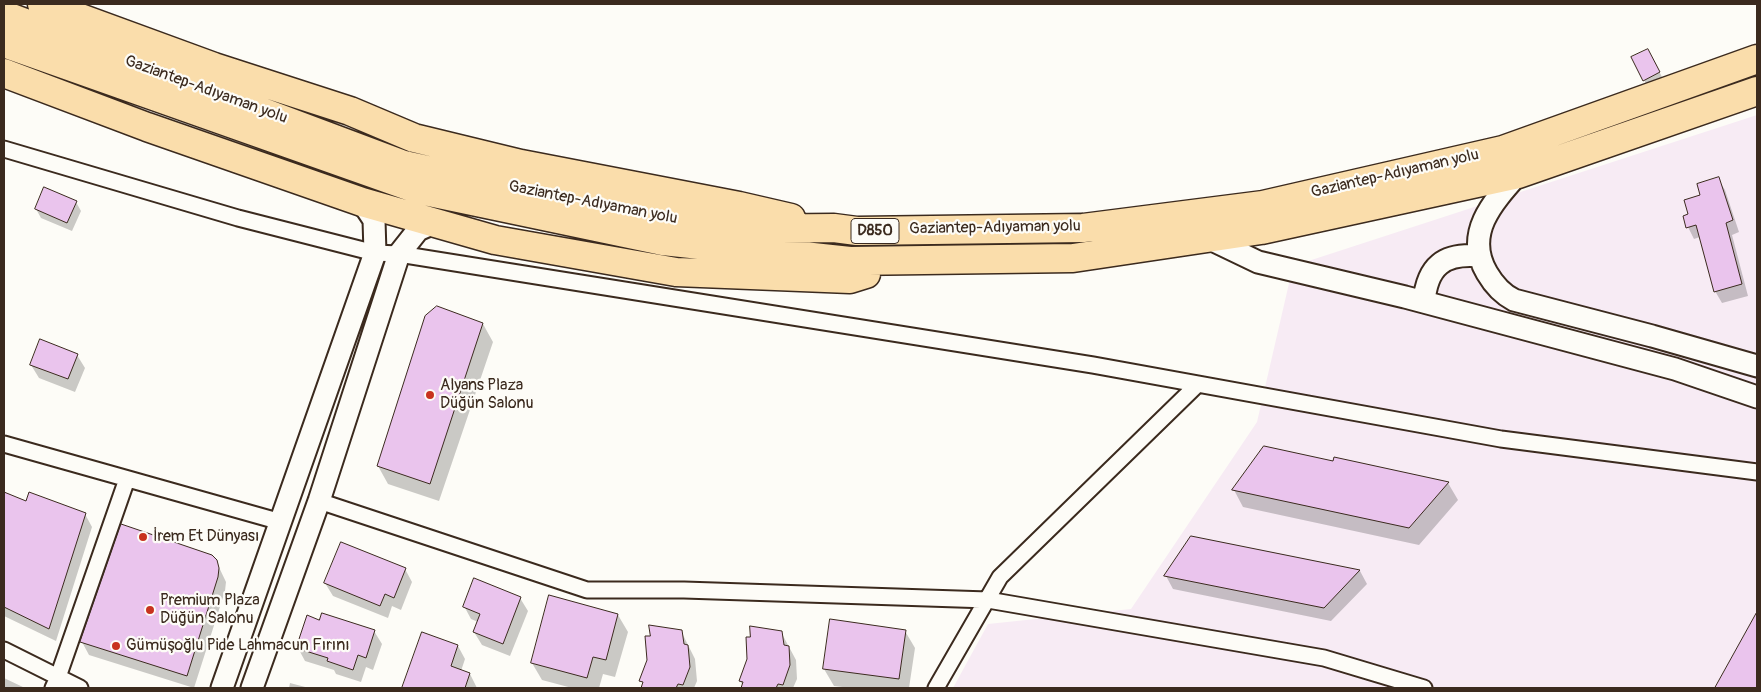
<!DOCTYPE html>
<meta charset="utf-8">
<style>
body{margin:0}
#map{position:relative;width:1761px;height:692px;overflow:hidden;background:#fdfcf7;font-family:Pangolin,sans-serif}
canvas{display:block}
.frame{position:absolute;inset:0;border:5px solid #3b2a1e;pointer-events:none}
</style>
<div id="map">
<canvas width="1761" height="692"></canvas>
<div class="frame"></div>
</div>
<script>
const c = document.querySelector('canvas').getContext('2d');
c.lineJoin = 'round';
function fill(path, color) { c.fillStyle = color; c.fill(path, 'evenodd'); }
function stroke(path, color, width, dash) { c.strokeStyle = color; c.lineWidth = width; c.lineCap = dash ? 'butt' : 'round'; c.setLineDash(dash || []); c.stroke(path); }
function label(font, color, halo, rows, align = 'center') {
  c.font = font + ' Pangolin,sans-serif'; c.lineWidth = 4.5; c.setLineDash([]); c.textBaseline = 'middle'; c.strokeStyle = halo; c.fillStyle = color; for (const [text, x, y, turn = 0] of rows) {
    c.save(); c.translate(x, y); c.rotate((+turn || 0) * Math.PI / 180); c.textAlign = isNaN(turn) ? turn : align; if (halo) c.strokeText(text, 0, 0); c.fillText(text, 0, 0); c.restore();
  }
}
const built = new Path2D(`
 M 1757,115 L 1757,688 L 953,688 L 988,624 L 1131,609 L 1257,422 L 1293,266 Z`);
const shadow = new Path2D(`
 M 1632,58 L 1653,59 L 1664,81 L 1649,89 Z
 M 1718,179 L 1725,190 L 1739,232 L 1732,235 L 1748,296 L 1722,303 L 1715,291 L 1700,237 L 1694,239 L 1688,227 L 1690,215 L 1702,196 Z
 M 76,202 L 81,211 L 72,231 L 41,218 L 36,209 Z
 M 437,308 L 483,324 L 493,342 L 439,501 L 388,484 L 378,466 Z
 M 77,355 L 85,368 L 75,392 L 39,378 L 31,365 Z
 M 1334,462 L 1448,483 L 1458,500 L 1419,545 L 1243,507 L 1234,490 Z
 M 4,494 L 27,503 L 85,514 L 92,527 L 56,641 L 4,616 Z
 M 1192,537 L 1360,571 L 1367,584 L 1331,621 L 1173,589 L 1166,576 Z
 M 216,561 L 226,582 L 225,591 L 194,688 L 89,655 L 82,642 Z
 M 405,569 L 412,582 L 401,610 L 392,606 L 388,618 L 333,596 L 325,583 Z
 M 520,598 L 528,611 L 510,656 L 482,645 L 474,632 L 478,622 L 471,619 L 464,606 Z
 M 618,615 L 628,632 L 615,677 L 603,674 L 599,688 L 572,688 L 542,680 L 532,663 Z
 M 320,621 L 374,631 L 382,644 L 373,670 L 366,667 L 361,682 L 336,674 L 334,670 L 305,661 L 298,648 Z
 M 681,631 L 695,659 L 697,681 L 694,688 L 643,688 L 644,685 L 641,681 Z
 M 905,631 L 915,648 L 909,688 L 851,688 L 834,686 L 824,669 Z
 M 781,632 L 796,660 L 797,679 L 793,688 L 742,688 L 743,686 L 740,681 Z
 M 1744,637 L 1757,644 L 1757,688 L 1717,688 Z
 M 458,646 L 465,659 L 461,671 L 470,674 L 477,688 L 405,688 L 404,686 Z
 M 4,678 L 25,688 L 4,688 Z
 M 290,683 L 309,688 L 289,688 Z`);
const building = new Path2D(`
 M 1648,49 L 1660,72 L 1643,81 L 1631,57 Z
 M 1719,177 L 1733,220 L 1726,223 L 1742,284 L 1714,292 L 1696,225 L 1686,228 L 1683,216 L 1688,214 L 1684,200 L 1700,195 L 1697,184 Z
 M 44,187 L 77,201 L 67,223 L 35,209 Z
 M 437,306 L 483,323 L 430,484 L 377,466 L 425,316 Z
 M 40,339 L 78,354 L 68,379 L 30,365 Z
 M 1264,446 L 1333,461 L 1334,457 L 1449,482 L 1409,528 L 1232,490 Z
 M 4,492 L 26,501 L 29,492 L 86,513 L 49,629 L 4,607 Z
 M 121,524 L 212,555 L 217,560 L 219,568 L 218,577 L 187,676 L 80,642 Z
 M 1191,536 L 1360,570 L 1324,608 L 1164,576 Z
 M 341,542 L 406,568 L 394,598 L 385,594 L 380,606 L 324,583 Z
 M 474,578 L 521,597 L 503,644 L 473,632 L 480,614 L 463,607 Z
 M 549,595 L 618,614 L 606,660 L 593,657 L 587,678 L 531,663 Z
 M 1757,612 L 1757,688 L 1715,688 Z
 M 322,613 L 375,630 L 366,658 L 358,655 L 353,670 L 327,661 L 328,658 L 296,648 L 307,615 L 319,620 Z
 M 830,619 L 906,630 L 899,679 L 823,669 Z
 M 649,625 L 682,630 L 684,644 L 688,645 L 690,667 L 683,685 L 678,684 L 676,688 L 641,688 L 643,682 L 639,681 L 647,660 L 645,636 L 650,636 Z
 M 750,626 L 782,631 L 784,645 L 789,646 L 790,665 L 783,685 L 778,684 L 776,688 L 741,688 L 743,682 L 739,681 L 747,659 L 746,637 L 750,637 Z
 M 422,632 L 458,645 L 451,666 L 470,673 L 465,688 L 402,688 Z`);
const street = new Path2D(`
 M 4,149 L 238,218 L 375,253 L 399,254 L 1093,365 L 1501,439 L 1757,472
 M 4,444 L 281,522
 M 319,501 L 587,590 L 684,590 L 988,600 L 1324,658 L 1424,688
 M 4,650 L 80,688
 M 53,688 L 58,677 L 127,479
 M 936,688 L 1000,577 L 1198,384`);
const secondary = new Path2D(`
 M 1518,174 C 1492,203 1464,234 1487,273 C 1494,285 1502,294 1514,300 L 1652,336 L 1757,366
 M 1208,238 L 1258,262 L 1405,297 L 1675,369 L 1757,397
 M 1424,302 C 1427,266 1444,253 1479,256
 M 222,688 L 375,253 L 374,220 L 362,202
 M 252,688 L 319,501 L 399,254 L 418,230 L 434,223`);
const highway = new Path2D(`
 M 42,4 L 214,67 L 350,111 L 414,138 L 521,164 L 739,206 L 791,218
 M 4,15 L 404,165 L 492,184 L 729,229 L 834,228 L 857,231 L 1083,228 L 1263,205 L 1503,150 L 1757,59
 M 4,43 L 420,190 L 663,241 L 850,261 L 1073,258 L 1261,230 L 1518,174 L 1757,91
 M 4,73 L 147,127 L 362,202 L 495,240 L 676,272 L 850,279 L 866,274`);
const markers = [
 [430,395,5,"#c8321e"],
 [143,537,5,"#c8321e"],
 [150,610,5,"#c8321e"],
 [116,646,5,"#c8321e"]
];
const shields = [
 [875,231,48]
];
const shieldNames = [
 ["D850",875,231]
];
const streetNames = [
 ["Gaziantep-Adıyaman yolu",206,90,20],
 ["Gaziantep-Adıyaman yolu",1395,174,-13],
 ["Gaziantep-Adıyaman yolu",593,203,11],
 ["Gaziantep-Adıyaman yolu",995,228,-1]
];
const poiNames = [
 ["Alyans Plaza",440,386],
 ["Düğün Salonu",440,404],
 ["İrem Et Dünyası",153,537],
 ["Premium Plaza",160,601],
 ["Düğün Salonu",160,619],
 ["Gümüşoğlu Pide Lahmacun Fırını",126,646]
];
fill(built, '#f7ebf4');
fill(shadow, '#0003');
fill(building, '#eac4ed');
stroke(building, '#3b2a1e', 1);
stroke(street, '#3b2a1e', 19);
stroke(secondary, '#3b2a1e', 25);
stroke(highway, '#3b2a1e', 31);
stroke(street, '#fdfcf7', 15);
stroke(secondary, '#fdfcf7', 21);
stroke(highway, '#faddab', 28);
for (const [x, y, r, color] of markers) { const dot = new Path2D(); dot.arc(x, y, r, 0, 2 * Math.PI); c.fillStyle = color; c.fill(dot); stroke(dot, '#fdfcf7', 2); }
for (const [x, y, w] of shields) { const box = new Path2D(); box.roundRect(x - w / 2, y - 12.5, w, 25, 4); c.fillStyle = '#fdfcf7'; c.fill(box); stroke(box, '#3b2a1e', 1); }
label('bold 15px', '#3b2a1e', null, shieldNames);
label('16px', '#3b2a1e', '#fdfcf7', streetNames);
label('16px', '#3b2a1e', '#fdfcf7', poiNames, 'left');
</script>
